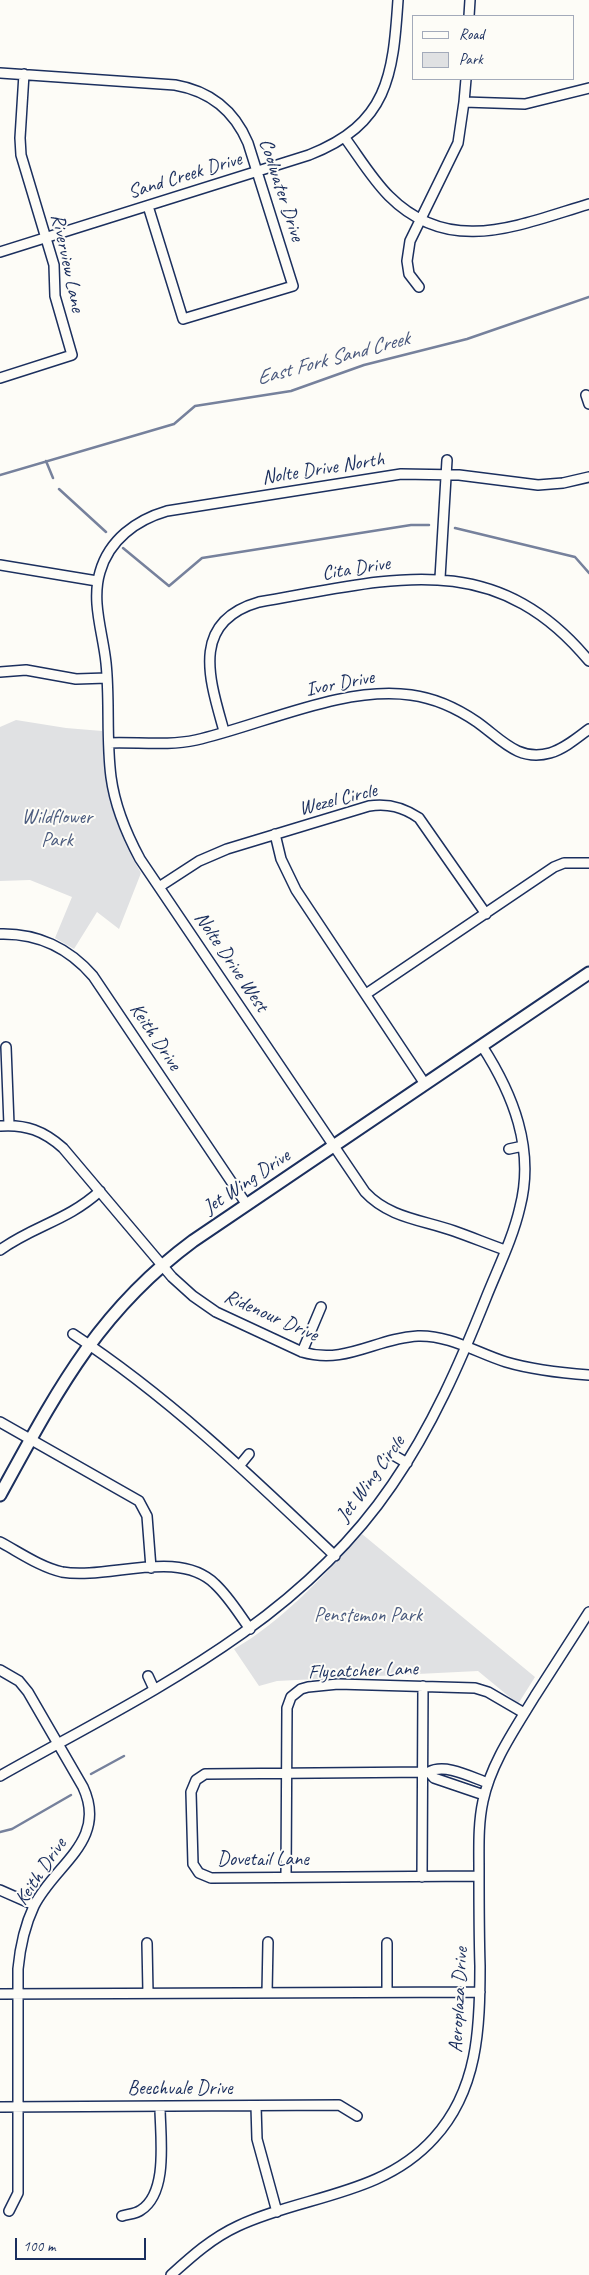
<!DOCTYPE html>
<style>
body{margin:0}
#map{position:relative;width:589px;height:2275px;overflow:hidden;background:#fdfcf7;font-family:Caveat,sans-serif}
canvas{display:block}
.legend{position:absolute;left:412px;top:15px;width:162px;height:65px;box-sizing:border-box;background:#fdfcf7;border:1px solid #a3aaba;margin:0;padding:6px 9px;list-style:none;font-size:15px;color:#1b2f5e}
.legend li{display:flex;align-items:center;gap:10px;height:25px}
.legend b{width:25px;border:1px solid #a3aaba}
.scale{position:absolute;left:15px;top:2238px;width:131px;height:22px;box-sizing:border-box;border:2px solid #1b2f5e;border-top:0;padding-left:6px;font-size:15px;line-height:18px;white-space:nowrap;color:#1b2f5e;-webkit-text-stroke:4px #fdfcf7;paint-order:stroke}
</style>
<div id="map">
<canvas width="589" height="2275"></canvas>
<ul class="legend">
<li><b style="height:6px;background:#fdfcf7"></b>Road</li>
<li><b style="height:14px;background:#e0e1e3"></b>Park</li>
</ul>
<div class="scale">100 m</div>
</div>
<script>
const c = document.querySelector('canvas').getContext('2d');
c.lineJoin = 'round';
function fill(path, color) { c.fillStyle = color; c.fill(path, 'evenodd'); }
function stroke(path, color, width, dash) { c.strokeStyle = color; c.lineWidth = width; c.lineCap = dash ? 'butt' : 'round'; c.setLineDash(dash || []); c.stroke(path); }
function label(font, color, halo, rows, align = 'center') {
  c.font = font + ' Caveat,sans-serif'; c.lineWidth = 4; c.setLineDash([]); c.textBaseline = 'middle'; c.strokeStyle = halo; c.fillStyle = color; for (const [text, x, y, turn = 0] of rows) {
    c.save(); c.translate(x, y); c.rotate((+turn || 0) * Math.PI / 180); c.textAlign = isNaN(turn) ? turn : align; if (halo) c.strokeText(text, 0, 0); c.fillText(text, 0, 0); c.restore();
  }
}
const green = new Path2D(`
 M 16,720 L 66,728 L 102,731 C 104,788 112,823 141,873 L 119,929 L 97,912 L 74,949 L 55,938 L 72,897 L 30,880 L 0,881 L 0,727 Z
 M 362,1534 L 535,1677 L 518,1704 L 478,1671 L 277,1681 L 259,1686 L 234,1649 C 280,1623 327,1573 362,1534 Z`);
const stream = new Path2D(`
 M 46,461 L 53,478
 M 0,475 L 174,424 L 195,406 L 291,391 L 364,365 L 467,339 L 589,297
 M 59,489 L 106,532
 M 455,528 L 575,557 L 589,573
 M 123,548 L 169,586 L 202,558 L 411,525 L 429,525
 M 91,1774 L 124,1756
 M 0,1832 L 12,1829 L 71,1795`);
const minor = new Path2D(`
 M 469,16 L 470,0
 M 0,73 L 175,85 C 210,91 234,110 248,143 L 293,286 L 183,319 L 148,206
 M 466,79 L 464,102 L 525,104 L 589,88
 M 345,138 C 359,157 372,179 389,196 C 450,257 518,225 589,204
 M 0,252 L 309,155 C 388,124 393,76 398,0
 M 419,287 L 409,274 L 407,261 L 410,241 L 458,143 L 464,102
 M 0,378 L 72,355 L 55,296 L 54,265 L 21,155 L 20,138 L 24,74
 M 586,395 L 589,404
 M 0,565 L 97,581
 M 440,578 L 447,460
 M 0,672 L 26,670 L 76,679 L 107,678
 M 224,731 C 210,681 189,622 259,602 C 388,580 493,545 589,661
 M 109,743 C 138,742 168,746 196,740 C 262,725 344,685 411,695 C 434,698 458,709 477,722 C 501,739 518,762 550,753 C 564,749 577,738 589,729
 M 275,834 L 281,859 L 296,890 L 425,1084
 M 159,887 L 199,861 L 227,849 L 369,806 C 388,803 403,807 419,818 L 486,914
 M 0,934 C 37,933 69,948 93,976 L 247,1205
 M 366,994 L 554,867 L 564,863 L 589,863
 M 6,1047 L 9,1125
 M 0,1126 C 26,1124 44,1131 63,1148 L 172,1277 L 193,1296 L 216,1312 L 302,1352 C 346,1365 376,1338 418,1336 C 450,1335 477,1353 506,1362 C 533,1370 561,1373 589,1375
 M 509,1149 L 523,1146
 M 0,1250 C 35,1225 67,1221 100,1191
 M 505,1250 C 488,1244 471,1237 454,1231 C 423,1220 389,1218 365,1192 L 140,859 C 126,833 115,807 111,777 C 106,739 110,701 106,663 C 103,633 91,602 100,572 C 109,540 136,520 167,511 L 401,474 L 459,475 L 538,485 L 563,483 L 589,477
 M 73,1334 C 169,1397 252,1477 335,1556
 M 302,1352 L 321,1307
 M 0,1422 L 139,1501 L 147,1516 L 151,1568
 M 395,1456 L 407,1463
 M 240,1465 L 249,1454
 M 0,1542 C 19,1552 40,1567 62,1572 C 108,1580 178,1548 215,1584 C 229,1597 239,1614 250,1629
 M 0,1670 L 19,1681 L 28,1692 L 83,1787 C 108,1841 55,1864 34,1906 C 25,1925 20,1948 18,1969 L 18,2193 L 9,2211
 M 148,1676 L 154,1689
 M 429,1772 L 205,1774 L 196,1780 L 191,1792 L 193,1864 L 199,1873 L 211,1878 L 479,1876
 M 0,1776 C 143,1695 296,1626 392,1485 C 432,1427 460,1363 486,1298 C 498,1268 513,1238 520,1207 C 535,1149 513,1094 482,1046
 M 484,1795 L 434,1778 L 429,1772 C 445,1763 471,1777 488,1783
 M 286,1877 L 287,1708 L 291,1697 L 301,1689 L 308,1687 L 338,1684 L 475,1688 L 488,1692 L 524,1713
 M 422,1877 L 423,1686
 M 0,1890 L 34,1905
 M 147,1943 L 148,1993
 M 387,1943 L 387,1992
 M 267,1993 L 268,1942
 M 0,1994 L 480,1992
 M 256,2106 L 257,2139 L 277,2212
 M 0,2107 L 339,2105 L 357,2116
 M 122,2216 C 128,2214 136,2214 141,2210 C 169,2192 160,2135 160,2107
 M 171,2275 C 192,2256 212,2238 238,2226 C 304,2195 382,2196 434,2138 C 478,2090 480,2028 480,1966 C 479,1934 479,1902 479,1870 C 479,1847 478,1824 483,1801 C 491,1763 515,1729 535,1696 C 553,1668 571,1640 589,1612`);
const major = new Path2D(`
 M 0,1495 C 56,1393 97,1312 193,1241 L 589,973`);
const streetNames = [
 ["Sand Creek Drive",185,176,-17],
 ["Coolwater Drive",281,190,72],
 ["Riverview Lane",67,263,78],
 ["Nolte Drive North",323,469,-9],
 ["Cita Drive",356,569,-9],
 ["Ivor Drive",340,684,-11],
 ["Wezel Circle",338,800,-14],
 ["Nolte Drive West",231,962,56],
 ["Keith Drive",155,1037,56],
 ["Jet Wing Drive",247,1182,-34],
 ["Ridenour Drive",271,1316,24],
 ["Jet Wing Circle",371,1479,-54],
 ["Flycatcher Lane",363,1671,-2],
 ["Dovetail Lane",263,1860],
 ["Keith Drive",41,1872,-56],
 ["Aeroplaza Drive",459,2000,-87],
 ["Beechvale Drive",180,2089]
];
const parkNames = [
 ["Wildflower",57,818],
 ["Park",57,841],
 ["Penstemon Park",368,1616]
];
const waterNames = [
 ["East Fork Sand Creek",333,359,-15]
];
fill(green, '#e0e1e3');
stroke(stream, '#76819c', 2.5);
stroke(minor, '#1b2f5e', 12);
stroke(major, '#1b2f5e', 15);
stroke(minor, '#fdfcf7', 9);
stroke(major, '#fdfcf7', 11);
label('20px', '#1b2f5e', '#fdfcf7', streetNames);
label('20px', '#4c5c7f', '#fdfcf7', parkNames);
label('italic 21px', '#49587d', '#fdfcf7', waterNames);
</script>
